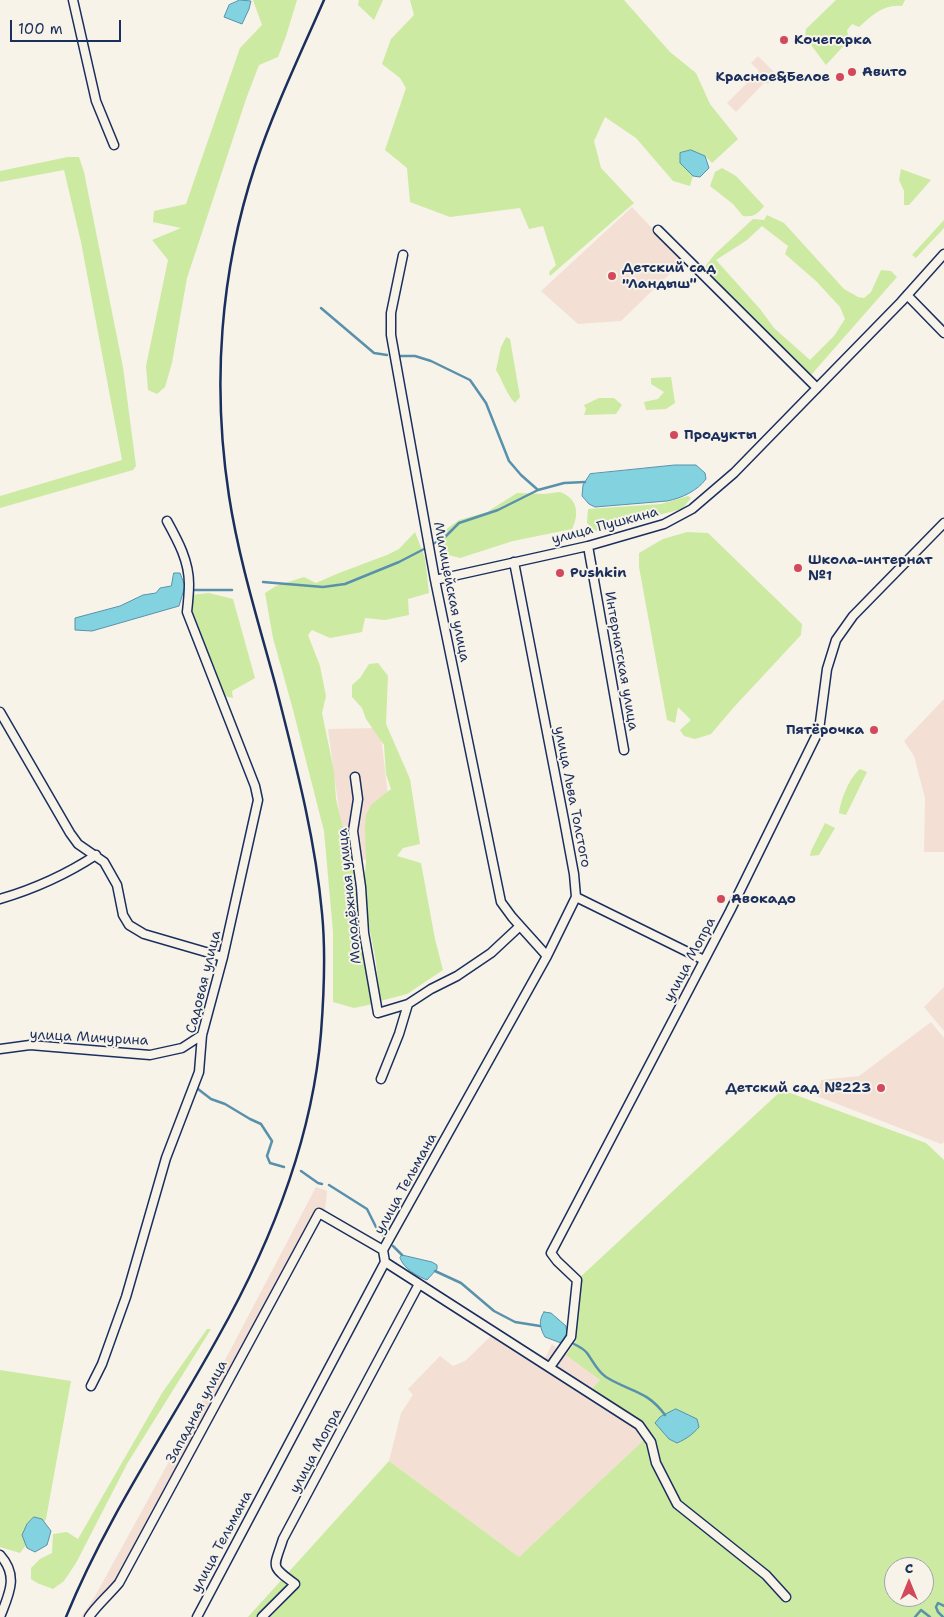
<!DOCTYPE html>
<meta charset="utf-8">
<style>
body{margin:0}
#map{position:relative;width:944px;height:1617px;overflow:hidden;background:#f7f3e8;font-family:"Shantell Sans",sans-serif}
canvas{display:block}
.north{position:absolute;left:884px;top:1557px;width:50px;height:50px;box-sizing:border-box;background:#f7f3e8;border:1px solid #9fa5b1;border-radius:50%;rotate:0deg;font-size:14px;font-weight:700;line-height:20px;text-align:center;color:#1b2f5e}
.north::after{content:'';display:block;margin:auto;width:18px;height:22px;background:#d1495b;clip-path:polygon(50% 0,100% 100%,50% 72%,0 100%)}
.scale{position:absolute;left:10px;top:20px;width:111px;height:22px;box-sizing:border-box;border:2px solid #1b2f5e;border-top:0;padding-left:6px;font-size:15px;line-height:18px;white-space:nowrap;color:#1b2f5e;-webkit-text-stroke:4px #f7f3e8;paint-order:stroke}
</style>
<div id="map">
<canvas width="944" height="1617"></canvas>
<div class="north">С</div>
<div class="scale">100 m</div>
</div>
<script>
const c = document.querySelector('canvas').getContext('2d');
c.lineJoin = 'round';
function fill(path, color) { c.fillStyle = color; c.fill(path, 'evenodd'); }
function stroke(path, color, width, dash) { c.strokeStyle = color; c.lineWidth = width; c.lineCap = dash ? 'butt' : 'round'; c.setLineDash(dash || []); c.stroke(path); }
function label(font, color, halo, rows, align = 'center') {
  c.font = font + ' "Shantell Sans",sans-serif'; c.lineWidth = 4; c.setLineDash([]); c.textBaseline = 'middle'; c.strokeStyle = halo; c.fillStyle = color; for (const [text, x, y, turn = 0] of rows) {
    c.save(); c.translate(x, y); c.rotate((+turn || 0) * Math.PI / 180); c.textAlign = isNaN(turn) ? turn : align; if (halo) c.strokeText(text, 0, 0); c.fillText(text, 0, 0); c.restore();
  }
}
const built = new Path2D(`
 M 758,56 L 775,73 L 771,77 L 773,79 L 768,84 L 765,82 L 736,112 L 727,103 L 759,71 L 751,63 Z
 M 632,207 L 683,261 L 621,321 L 578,324 L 541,291 Z
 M 944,699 L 944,852 L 924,852 L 925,798 L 914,756 L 904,741 Z
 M 380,728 L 395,855 L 346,862 L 328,729 Z
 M 944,987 L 944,1031 L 924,1007 Z
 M 931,1022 L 944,1038 L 944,1142 L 941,1144 L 817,1096 L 821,1080 L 859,1076 Z
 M 316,1187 L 327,1191 L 325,1211 L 122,1586 L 91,1617 L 81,1617 L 94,1598 L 233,1345 Z
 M 493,1334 L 541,1366 L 552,1344 L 600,1380 L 590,1393 L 647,1437 L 519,1557 L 389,1461 L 401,1413 L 413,1395 L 408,1389 L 440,1356 L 453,1366 L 465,1361 Z`);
const green = new Path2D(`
 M 253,0 L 297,0 L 286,36 L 278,57 L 259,65 L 246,99 L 187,278 L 172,363 L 165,387 L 157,394 L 148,390 L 146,366 L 168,260 L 152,240 L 181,228 L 153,222 L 154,211 L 186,204 L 240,48 L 262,25 Z
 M 359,0 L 383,0 L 374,20 L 358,5 Z
 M 410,0 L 624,0 L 670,52 L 696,73 L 710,104 L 738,139 L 712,163 L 705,156 L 680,163 L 693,176 L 690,186 L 673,181 L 636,138 L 605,117 L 594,141 L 601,168 L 634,203 L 550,276 L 549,272 L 556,265 L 543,226 L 529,229 L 520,208 L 450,217 L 410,202 L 407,168 L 385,150 L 406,88 L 400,78 L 382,64 L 391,39 L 414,15 Z
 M 836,0 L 905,0 L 902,6 C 884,4 872,15 859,27 L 852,24 L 847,30 L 849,40 L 826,65 L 805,37 L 806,29 Z
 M 68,157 L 79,157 L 84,172 L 123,367 L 136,466 L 133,470 L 0,508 L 0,496 L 122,460 L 81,242 L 64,170 L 0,182 L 0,171 Z
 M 722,168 L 736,176 L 764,206 C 757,215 753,217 743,216 L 733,204 L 710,186 L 715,172 Z
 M 901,169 L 931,180 L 909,205 L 904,205 L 904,191 L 899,180 Z
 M 767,215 L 784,223 L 844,289 L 858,297 L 864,298 L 871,292 L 881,270 L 891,271 L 897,277 L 811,375 L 703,269 L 715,254 L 753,219 L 764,220 ZM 762,226 L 788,246 L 785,254 L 816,281 L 840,307 L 845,319 L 834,336 L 810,360 L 774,328 L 760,309 L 716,260 L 747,240 Z
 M 944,220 L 944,228 L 916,258 L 912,255 Z
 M 506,337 L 510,339 L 520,397 L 515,403 C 506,394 503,381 496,370 L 501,347 Z
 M 671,377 L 675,403 L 666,409 L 646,410 L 644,402 L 658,399 L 664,392 L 651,384 L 651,378 Z
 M 599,398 L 614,398 L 622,405 L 616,414 L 584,415 L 586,409 L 584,405 Z
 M 560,492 C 577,498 580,513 572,529 L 513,541 L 460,558 L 441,553 L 437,536 L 459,520 L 487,512 L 517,493 L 544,494 Z
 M 688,496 L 691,498 L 682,509 L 596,531 L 587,523 L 588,509 L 661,504 Z
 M 415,532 L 425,558 L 429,593 L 408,599 L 409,615 L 385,620 L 365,618 L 362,632 L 330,638 L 312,630 L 308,635 L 320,666 L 326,696 L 322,713 L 334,771 L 336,799 L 353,870 L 364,957 L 373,1004 L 354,1008 L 333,1002 L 333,932 L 324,831 L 292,706 L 273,638 L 265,593 L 276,586 L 304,577 L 316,583 L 339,573 L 387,555 L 399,549 Z
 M 687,532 L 708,533 L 802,624 L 801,635 L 734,707 L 711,734 L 695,739 L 684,736 L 680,730 L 691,720 L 678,707 L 675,723 L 667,720 L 639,567 L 639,553 L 663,539 Z
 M 209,593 L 233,599 L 255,678 L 232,691 L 233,698 L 224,696 L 192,613 L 191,595 Z
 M 378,663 L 388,676 L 386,724 L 410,779 L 420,844 L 403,848 L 397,856 L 421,863 L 435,939 L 443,970 L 407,994 L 380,1001 L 376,962 L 363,895 L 366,862 L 365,826 L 366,815 L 371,805 L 391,789 L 386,774 L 384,745 L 366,719 L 362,708 L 352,697 L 352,685 L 360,678 L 369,664 Z
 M 860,769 L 867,772 L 846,815 L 839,813 C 841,799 849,778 860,769 Z
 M 825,823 L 835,828 L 819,855 L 810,856 L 811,851 Z
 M 782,1090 L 926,1143 L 944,1160 L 944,1617 L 248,1617 L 389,1461 L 519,1557 L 647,1437 L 589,1393 L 600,1380 L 566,1355 L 576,1341 L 577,1280 ZM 894,1567 L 924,1567 L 924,1597 L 894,1597 Z
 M 207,1329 L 211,1329 L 127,1464 L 76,1563 L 64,1581 L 53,1589 L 37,1583 L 31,1579 L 31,1568 L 40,1559 L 52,1553 L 53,1534 L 67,1532 L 78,1539 L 162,1393 Z
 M 0,1370 L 71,1381 L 46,1519 L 20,1553 L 0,1547 Z`);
const water = new Path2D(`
 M 240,0 L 251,1 L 249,9 L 242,24 L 224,17 L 229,5 Z
 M 691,150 L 705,156 L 709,168 L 700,177 L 693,176 L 680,163 L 680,153 Z
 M 675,465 L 696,465 L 705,473 L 706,479 C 697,491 682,498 667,501 L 595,507 L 589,504 L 582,496 L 583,485 L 590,474 Z
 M 174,573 L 180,573 L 185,586 L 179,606 L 92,631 L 75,630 L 75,618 L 120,606 L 143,595 L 156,593 L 160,588 L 171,586 Z
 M 402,1255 L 432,1262 L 437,1265 L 437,1269 L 427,1280 C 417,1276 404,1269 400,1258 Z
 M 544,1312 L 551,1313 L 566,1326 L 567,1335 L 561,1343 L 545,1337 C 540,1328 538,1321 544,1312 Z
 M 676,1409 L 697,1419 L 699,1427 C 692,1435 686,1439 677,1443 L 669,1439 L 655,1423 L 660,1417 Z
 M 34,1517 L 42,1519 L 51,1531 L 47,1545 L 35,1552 L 27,1548 L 22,1535 L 27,1524 Z`);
const stream = new Path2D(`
 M 321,308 L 374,353 L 387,355
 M 399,356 L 415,356 L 431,361 L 470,380 L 486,403 L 509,461 L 521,475 L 538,490
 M 431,545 L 444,538 L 459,523 L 498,510 L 538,490 L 564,483 L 585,482
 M 263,582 L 323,587 L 345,584 L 399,562 L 426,548
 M 192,590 L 232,590
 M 198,1089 L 211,1099 L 225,1104 L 250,1119 L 261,1124 L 272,1141 L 267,1156 L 270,1163 L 284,1167
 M 301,1171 L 318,1183 L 322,1184
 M 329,1185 L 367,1209 L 376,1227 L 384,1236
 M 393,1246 L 402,1255
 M 435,1271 L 461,1283 L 494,1311 L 515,1322 L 540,1326
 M 574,1344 C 578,1346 584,1349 587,1353 C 593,1361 597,1371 606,1377 C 630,1392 647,1390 665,1415
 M 915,1617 L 921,1610 L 930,1617
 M 943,1617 L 938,1612 L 936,1607 L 938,1603 L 944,1606`);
const street = new Path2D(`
 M 73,0 L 96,101 L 114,145
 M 658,230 L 817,388
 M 403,255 L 391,313 L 391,335 L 435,580 L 501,902 L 512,917 L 547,956
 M 907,295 L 944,333
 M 588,546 L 624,750
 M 514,562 L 564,820 L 574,874 L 576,897 L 704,960
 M 435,580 L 588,546 L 664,524 L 692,509 L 734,473 L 901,302 L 944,254
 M 0,712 L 70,833 L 78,844 L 104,862 L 117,885 L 123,915 L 129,925 L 144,934 L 223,957
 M 355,777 L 358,799 L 353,831 L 361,887 L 364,933 L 378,1013 L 408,1004
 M 0,899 C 34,889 67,874 96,855
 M 0,1049 L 30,1045 L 150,1055 L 182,1048 L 202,1035
 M 381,1079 L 399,1034 L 408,1004 L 431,989 L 457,976 L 491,953 L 520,926
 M 385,1262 L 639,1425 L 651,1442 L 656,1463 L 677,1504 L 766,1575 L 786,1597
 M 550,1367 L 571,1337 L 577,1280 L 557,1261 L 551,1253 L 730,911 L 819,730 L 827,669 L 836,640 L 853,616 L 944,523
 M 91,1386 L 102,1364 L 126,1297 L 166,1158 L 199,1072 L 202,1035 L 223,957 L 258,800 L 255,786 L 187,612 C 188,603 189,593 189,584 C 189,561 178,541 167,521
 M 0,1555 C 19,1576 9,1594 0,1617
 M 89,1617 C 97,1605 109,1595 119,1583 L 319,1213 L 383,1250
 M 197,1617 L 385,1262 L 383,1250 L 547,956 L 576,897
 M 262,1617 L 295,1584 C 269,1565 274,1568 283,1539 L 419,1284`);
const rail = new Path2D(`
 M 66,1617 C 106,1519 166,1431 217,1339 C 270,1245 312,1142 321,1033 C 324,994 326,953 322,913 C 315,836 295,762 276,687 C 259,624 239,561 229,496 C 212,386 220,272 255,166 C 274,109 300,55 324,0`);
const markers = [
 [784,40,5,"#d1495b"],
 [852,72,5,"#d1495b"],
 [840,77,5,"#d1495b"],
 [612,276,5,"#d1495b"],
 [674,435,5,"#d1495b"],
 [798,568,5,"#d1495b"],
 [560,573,5,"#d1495b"],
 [874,730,5,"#d1495b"],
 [721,899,5,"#d1495b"],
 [881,1088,5,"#d1495b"]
];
const poiNames = [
 ["Кочегарка",794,40],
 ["Авито",862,72],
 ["Красное&Белое",830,77,"right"],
 ["Детский сад",622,268],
 ["\"Ландыш\"",622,284],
 ["Продукты",684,435],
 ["Школа-интернат",808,560],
 ["№1",808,576],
 ["Pushkin",570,573],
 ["Пятёрочка",864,730,"right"],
 ["Авокадо",731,899],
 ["Детский сад №223",871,1088,"right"]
];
const streetNames = [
 ["улица Пушкина",605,526,-15],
 ["Милицейская улица",451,592,79],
 ["Интернатская улица",621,661,80],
 ["улица Льва Толстого",572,797,79],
 ["Молодёжная улица",350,896,-96],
 ["улица Мопра",690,960,-62],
 ["Садовая улица",204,982,-76],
 ["улица Мичурина",89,1038,3],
 ["улица Тельмана",406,1184,-61],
 ["Западная улица",197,1412,-62],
 ["улица Мопра",316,1451,-62],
 ["улица Тельмана",222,1542,-62]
];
fill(built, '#f3dfd4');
fill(green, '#cceaa1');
fill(water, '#83d2e0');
stroke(water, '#5991ac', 1);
stroke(stream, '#5991ac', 2.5);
stroke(street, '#1b2f5e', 11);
stroke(street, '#f7f3e8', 8);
stroke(rail, '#1b2f5e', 2.5);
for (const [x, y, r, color] of markers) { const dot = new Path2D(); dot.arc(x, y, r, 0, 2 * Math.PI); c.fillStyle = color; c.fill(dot); stroke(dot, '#f7f3e8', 2); }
label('bold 14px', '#1b2f5e', '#f7f3e8', poiNames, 'left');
label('14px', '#1b2f5e', '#f7f3e8', streetNames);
</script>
